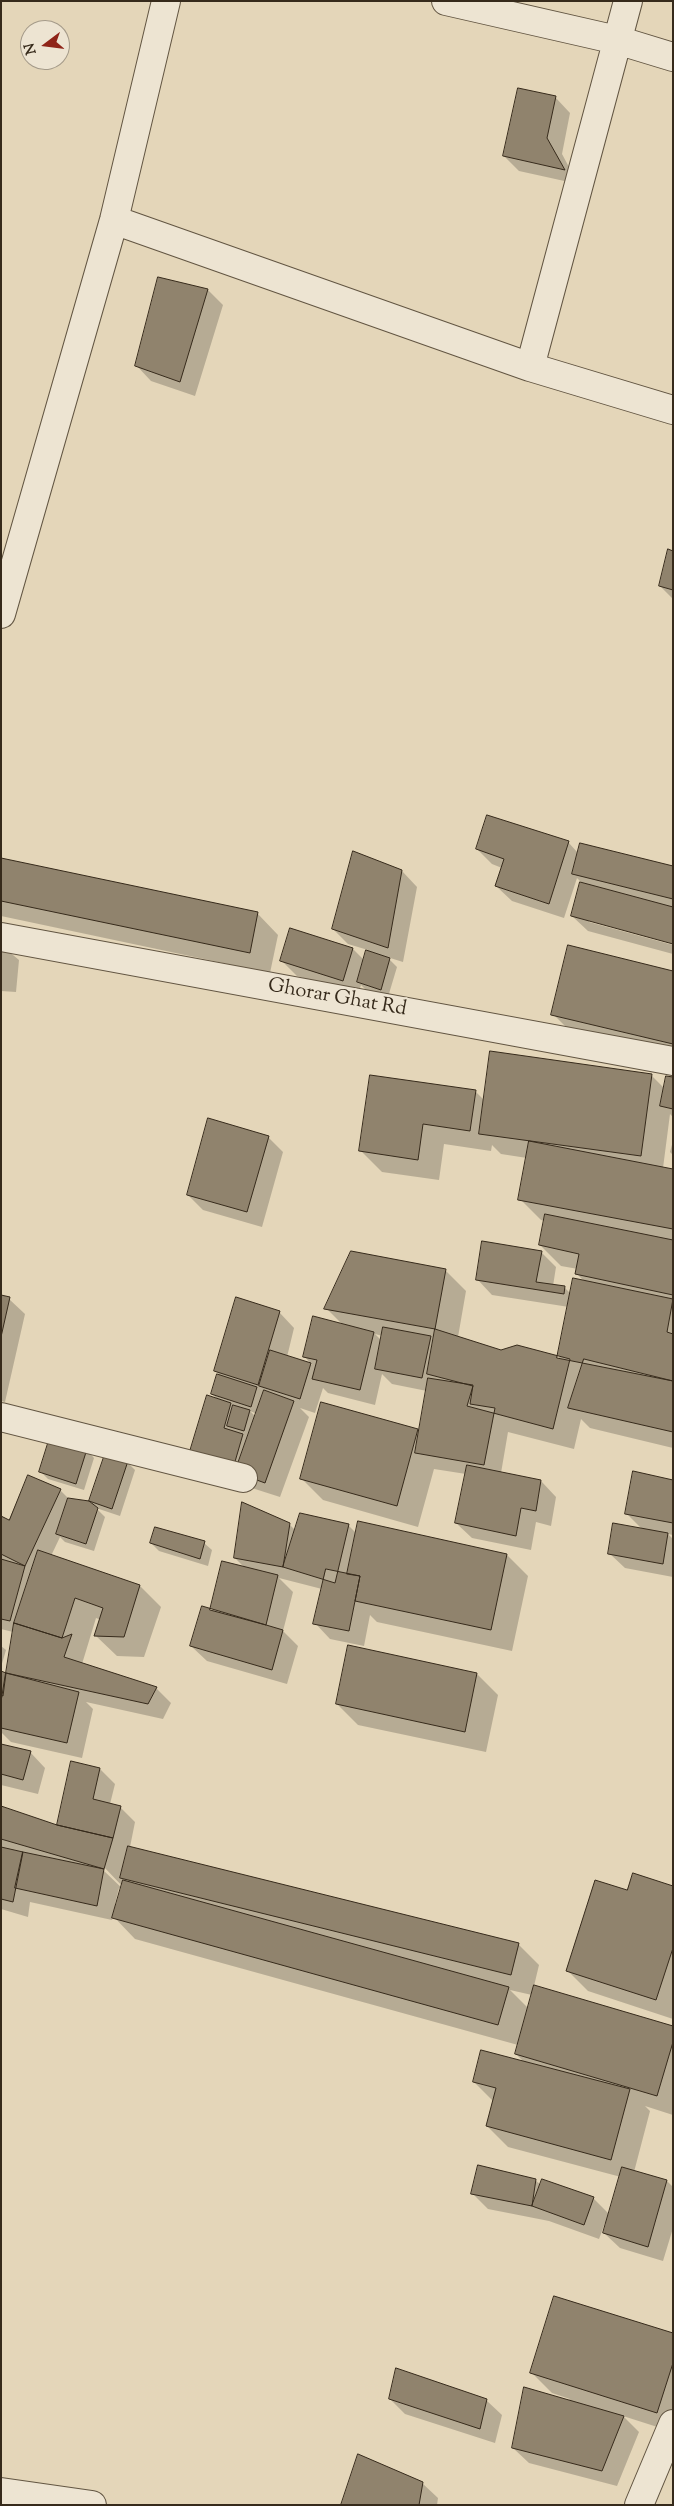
<!DOCTYPE html>
<style>
body{margin:0}
#map{position:relative;width:674px;height:2506px;overflow:hidden;background:#e4d6b9;font-family:"Sorts Mill Goudy",serif}
canvas{display:block}
.frame{position:absolute;inset:0;border:2px solid #362a1b;pointer-events:none}
.north{position:absolute;left:20px;top:20px;width:50px;height:50px;box-sizing:border-box;background:#ede4d2;border:1px solid #a49a89;border-radius:50%;rotate:255deg;font-size:14px;font-weight:700;line-height:20px;text-align:center;color:#362a1b}
.north::after{content:'';display:block;margin:auto;width:18px;height:22px;background:#8f2418;clip-path:polygon(50% 0,100% 100%,50% 72%,0 100%)}
</style>
<div id="map">
<canvas width="674" height="2506"></canvas>
<div class="frame"></div>
<div class="north">N</div>
</div>
<script>
const c = document.querySelector('canvas').getContext('2d');
c.lineJoin = 'round';
function fill(path, color) { c.fillStyle = color; c.fill(path, 'evenodd'); }
function stroke(path, color, width, dash) { c.strokeStyle = color; c.lineWidth = width; c.lineCap = dash ? 'butt' : 'round'; c.setLineDash(dash || []); c.stroke(path); }
function label(font, color, halo, rows, align = 'center') {
  c.font = font + ' "Sorts Mill Goudy",serif'; c.lineWidth = 4; c.setLineDash([]); c.textBaseline = 'middle'; c.strokeStyle = halo; c.fillStyle = color; for (const [text, x, y, turn = 0] of rows) {
    c.save(); c.translate(x, y); c.rotate((+turn || 0) * Math.PI / 180); c.textAlign = isNaN(turn) ? turn : align; if (halo) c.strokeText(text, 0, 0); c.fillText(text, 0, 0); c.restore();
  }
}
const shadow = new Path2D(`
 M 555,97 L 570,113 L 562,154 L 578,184 L 519,171 L 504,156 Z
 M 208,290 L 223,305 L 195,396 L 151,381 L 136,365 Z
 M 673,552 L 673,599 L 660,586 Z
 M 568,842 L 578,853 L 673,867 L 673,942 L 589,920 L 589,922 L 673,945 L 673,954 L 588,931 L 572,916 L 581,882 L 577,878 L 564,918 L 512,901 L 496,886 L 502,868 L 492,864 L 477,849 Z
 M 1,860 L 257,913 L 278,935 L 270,973 L 1,916 Z
 M 402,871 L 417,887 L 403,962 L 387,957 L 397,967 L 388,997 L 366,990 L 361,985 L 358,995 L 297,976 L 282,961 L 291,930 L 353,949 L 365,961 L 368,950 L 348,944 L 333,929 Z
 M 1,945 L 19,960 L 16,992 L 1,991 Z
 M 673,972 L 673,1059 L 574,1035 L 553,1014 Z
 M 651,1075 L 665,1089 L 673,1078 L 673,1117 L 670,1114 L 663,1168 L 673,1170 L 673,1448 L 590,1428 L 581,1419 L 574,1449 L 508,1432 L 501,1473 L 541,1481 L 556,1497 L 551,1526 L 536,1522 L 531,1550 L 472,1538 L 456,1523 L 466,1474 L 434,1469 L 418,1527 L 323,1500 L 302,1479 L 322,1404 L 419,1432 L 427,1391 L 392,1384 L 382,1374 L 375,1405 L 328,1393 L 323,1388 L 315,1413 L 300,1408 L 309,1417 L 280,1497 L 205,1473 L 219,1401 L 212,1394 L 219,1374 L 215,1371 L 279,1312 L 294,1328 L 287,1357 L 312,1365 L 304,1356 L 343,1325 L 326,1308 L 445,1270 L 466,1291 L 458,1337 L 501,1351 L 559,1358 L 569,1307 L 492,1295 L 477,1279 L 541,1252 L 556,1267 L 553,1286 L 565,1288 L 571,1294 L 584,1281 L 577,1274 L 578,1269 L 561,1266 L 540,1245 L 545,1221 L 541,1220 L 520,1199 L 527,1158 L 501,1154 L 492,1145 L 491,1151 L 444,1144 L 439,1180 L 382,1172 L 361,1151 L 475,1091 L 484,1100 ZM 375,1334 L 383,1336 L 382,1341 ZM 250,1411 L 257,1414 L 256,1417 Z
 M 268,1137 L 283,1152 L 262,1227 L 203,1210 L 188,1195 Z
 M 673,1141 L 673,1155 L 670,1152 Z
 M 1,1297 L 9,1299 L 25,1314 L 5,1402 L 1,1401 Z
 M 87,1450 L 94,1458 L 84,1490 L 48,1479 L 40,1471 Z
 M 106,1455 L 127,1462 L 135,1470 L 120,1516 L 96,1508 L 105,1517 L 94,1551 L 65,1542 L 60,1537 L 51,1556 L 140,1586 L 161,1607 L 144,1657 L 117,1656 L 96,1636 L 101,1620 L 96,1618 L 82,1664 L 156,1688 L 171,1703 L 163,1719 L 86,1702 L 93,1709 L 82,1758 L 11,1742 L 1,1732 L 1,1673 L 6,1674 L 13,1632 L 1,1629 L 1,1518 L 10,1521 L 60,1490 L 70,1500 L 90,1503 Z
 M 673,1481 L 673,1535 L 668,1534 L 673,1539 L 673,1577 L 625,1568 L 609,1553 L 642,1529 L 626,1513 Z
 M 359,1523 L 507,1555 L 528,1576 L 512,1651 L 377,1622 L 370,1615 L 364,1646 L 330,1639 L 315,1623 L 322,1589 L 279,1578 L 293,1592 L 283,1631 L 298,1646 L 287,1684 L 207,1661 L 191,1646 L 211,1612 L 246,1569 L 235,1558 L 289,1524 L 295,1530 L 348,1525 L 356,1533 Z
 M 151,1543 L 204,1543 L 212,1550 L 208,1566 L 159,1551 Z
 M 1,1646 L 6,1650 L 1,1667 Z
 M 477,1674 L 498,1695 L 486,1752 L 358,1725 L 337,1704 Z
 M 1,1745 L 30,1752 L 45,1768 L 38,1794 L 1,1785 Z
 M 100,1769 L 115,1784 L 110,1804 L 120,1807 L 135,1822 L 130,1847 L 518,1944 L 539,1965 L 534,1986 L 673,2027 L 673,2115 L 645,2106 L 650,2111 L 634,2172 L 667,2181 L 673,2187 L 673,2228 L 663,2261 L 620,2248 L 604,2233 L 607,2223 L 605,2223 L 599,2239 L 549,2221 L 488,2209 L 473,2194 L 535,2180 L 541,2185 L 593,2198 L 610,2215 L 621,2177 L 508,2147 L 487,2126 L 494,2102 L 474,2082 L 525,2063 L 516,2054 L 518,2045 L 135,1939 L 113,1916 L 112,1920 L 30,1902 L 28,1917 L 1,1909 L 1,1808 L 58,1827 ZM 103,1866 L 126,1890 L 125,1891 L 103,1870 ZM 119,1888 L 122,1889 L 117,1905 L 115,1904 ZM 510,1990 L 532,1995 L 529,2009 Z
 M 673,1887 L 673,2019 L 588,1991 L 567,1970 L 628,1892 Z
 M 673,2335 L 673,2432 L 623,2416 L 639,2432 L 617,2486 L 529,2463 L 513,2448 L 570,2399 L 552,2393 L 531,2372 Z
 M 390,2399 L 486,2400 L 502,2415 L 495,2443 L 405,2414 Z
 M 422,2483 L 438,2498 L 437,2505 L 342,2505 Z`);
const building = new Path2D(`
 M 518,88 L 556,96 L 547,138 L 565,170 L 503,156 Z
 M 158,277 L 208,289 L 180,382 L 135,366 Z
 M 668,549 L 673,551 L 673,590 L 659,586 Z
 M 487,815 L 569,841 L 549,904 L 495,886 L 504,859 L 476,849 Z
 M 580,843 L 673,866 L 673,899 L 572,874 Z
 M 353,851 L 402,870 L 388,948 L 332,929 Z
 M 1,858 L 258,912 L 250,953 L 1,901 Z
 M 580,882 L 673,907 L 673,944 L 571,916 Z
 M 290,928 L 353,948 L 343,981 L 280,961 Z
 M 568,945 L 673,971 L 673,1044 L 551,1015 Z
 M 366,950 L 390,958 L 381,990 L 357,982 Z
 M 490,1051 L 652,1074 L 641,1156 L 479,1134 Z
 M 370,1075 L 476,1090 L 470,1131 L 423,1124 L 418,1160 L 359,1151 Z
 M 666,1076 L 673,1077 L 673,1109 L 660,1106 Z
 M 208,1118 L 269,1136 L 247,1212 L 187,1195 Z
 M 529,1141 L 673,1169 L 673,1229 L 518,1200 Z
 M 545,1214 L 673,1240 L 673,1295 L 575,1274 L 579,1254 L 539,1245 Z
 M 482,1241 L 542,1251 L 536,1282 L 565,1286 L 564,1294 L 476,1280 Z
 M 351,1251 L 446,1269 L 435,1329 L 324,1309 Z
 M 573,1278 L 673,1299 L 667,1332 L 673,1334 L 673,1381 L 557,1358 Z
 M 1,1295 L 10,1297 L 1,1337 Z
 M 236,1297 L 280,1311 L 258,1385 L 214,1371 Z
 M 313,1316 L 374,1332 L 360,1390 L 312,1379 L 317,1360 L 303,1357 Z
 M 383,1327 L 431,1336 L 422,1378 L 375,1369 Z
 M 435,1329 L 501,1350 L 517,1345 L 570,1359 L 553,1429 L 467,1406 L 473,1386 L 427,1374 Z
 M 270,1350 L 311,1363 L 300,1399 L 259,1386 Z
 M 584,1359 L 673,1381 L 673,1432 L 568,1408 Z
 M 217,1374 L 257,1387 L 251,1407 L 211,1394 Z
 M 428,1378 L 473,1385 L 470,1404 L 495,1408 L 484,1465 L 415,1453 Z
 M 264,1390 L 294,1401 L 265,1483 L 235,1472 Z
 M 207,1395 L 231,1403 L 224,1428 L 243,1434 L 232,1472 L 188,1458 Z
 M 321,1402 L 418,1429 L 397,1506 L 300,1479 Z
 M 233,1405 L 250,1410 L 244,1431 L 227,1426 Z
 M 50,1437 L 87,1449 L 76,1484 L 39,1472 Z
 M 105,1454 L 128,1461 L 112,1509 L 89,1501 Z
 M 467,1465 L 541,1480 L 536,1511 L 521,1508 L 516,1536 L 455,1523 Z
 M 633,1471 L 673,1480 L 673,1523 L 625,1514 Z
 M 28,1475 L 61,1489 L 25,1566 L 1,1554 L 1,1516 L 9,1520 Z
 M 68,1498 L 89,1501 L 98,1508 L 86,1544 L 56,1534 Z
 M 242,1502 L 290,1523 L 283,1567 L 234,1558 Z
 M 300,1513 L 349,1524 L 335,1583 L 283,1567 Z
 M 358,1521 L 507,1554 L 491,1630 L 355,1601 L 360,1576 L 347,1574 Z
 M 613,1523 L 668,1533 L 663,1564 L 608,1554 Z
 M 155,1527 L 205,1541 L 200,1559 L 150,1543 Z
 M 38,1550 L 140,1585 L 124,1637 L 94,1636 L 103,1608 L 75,1598 L 62,1638 L 14,1623 Z
 M 1,1559 L 25,1566 L 10,1621 L 1,1619 Z
 M 222,1561 L 278,1575 L 266,1625 L 210,1610 Z
 M 326,1569 L 360,1576 L 349,1631 L 313,1624 Z
 M 202,1606 L 283,1630 L 272,1670 L 190,1646 Z
 M 14,1623 L 62,1638 L 72,1634 L 64,1657 L 157,1687 L 148,1704 L 6,1673 Z
 M 348,1645 L 477,1673 L 465,1732 L 336,1704 Z
 M 1,1671 L 6,1673 L 3,1696 L 1,1695 Z
 M 6,1673 L 79,1692 L 67,1743 L 1,1728 L 1,1702 Z
 M 1,1744 L 31,1751 L 23,1780 L 1,1774 Z
 M 71,1761 L 100,1768 L 93,1799 L 121,1806 L 113,1838 L 57,1825 Z
 M 1,1806 L 57,1825 L 113,1838 L 104,1869 L 1,1839 Z
 M 128,1846 L 519,1943 L 511,1975 L 120,1878 Z
 M 1,1847 L 23,1852 L 13,1902 L 1,1899 Z
 M 23,1852 L 104,1869 L 97,1906 L 15,1888 Z
 M 633,1873 L 673,1886 L 673,1948 L 656,2000 L 566,1971 L 595,1880 L 627,1890 Z
 M 123,1880 L 509,1987 L 498,2025 L 112,1918 Z
 M 534,1985 L 673,2026 L 673,2042 L 657,2096 L 515,2054 Z
 M 481,2050 L 630,2089 L 611,2160 L 486,2126 L 496,2088 L 473,2082 Z
 M 478,2165 L 536,2179 L 532,2206 L 471,2194 Z
 M 622,2167 L 667,2180 L 648,2247 L 603,2233 Z
 M 542,2179 L 594,2197 L 584,2225 L 532,2206 Z
 M 554,2296 L 673,2333 L 673,2363 L 657,2413 L 530,2373 Z
 M 396,2368 L 487,2399 L 480,2429 L 389,2399 Z
 M 524,2387 L 624,2416 L 602,2471 L 512,2448 Z
 M 358,2454 L 423,2482 L 419,2505 L 341,2505 Z`);
const minor = new Path2D(`
 M 446,1 L 617,40 L 673,57
 M 114,220 L 530,367 L 673,410
 M 530,367 L 628,1
 M 1,614 L 114,220 L 166,1
 M 1,937 L 673,1061
 M 1,1417 L 243,1478
 M 1,2492 L 92,2505`);
const tertiary = new Path2D(`
 M 639,2505 L 673,2424`);
const streetNames = [
 ["Ghorar Ghat Rd",337,999,10]
];
fill(shadow, '#0003');
fill(building, '#90836d');
stroke(building, '#362a1b', 1);
stroke(minor, '#625542', 30);
stroke(tertiary, '#625542', 30);
stroke(minor, '#ede4d2', 28);
stroke(tertiary, '#ede4d2', 28);
label('20px', '#362a1b', '#ede4d2', streetNames);
</script>
